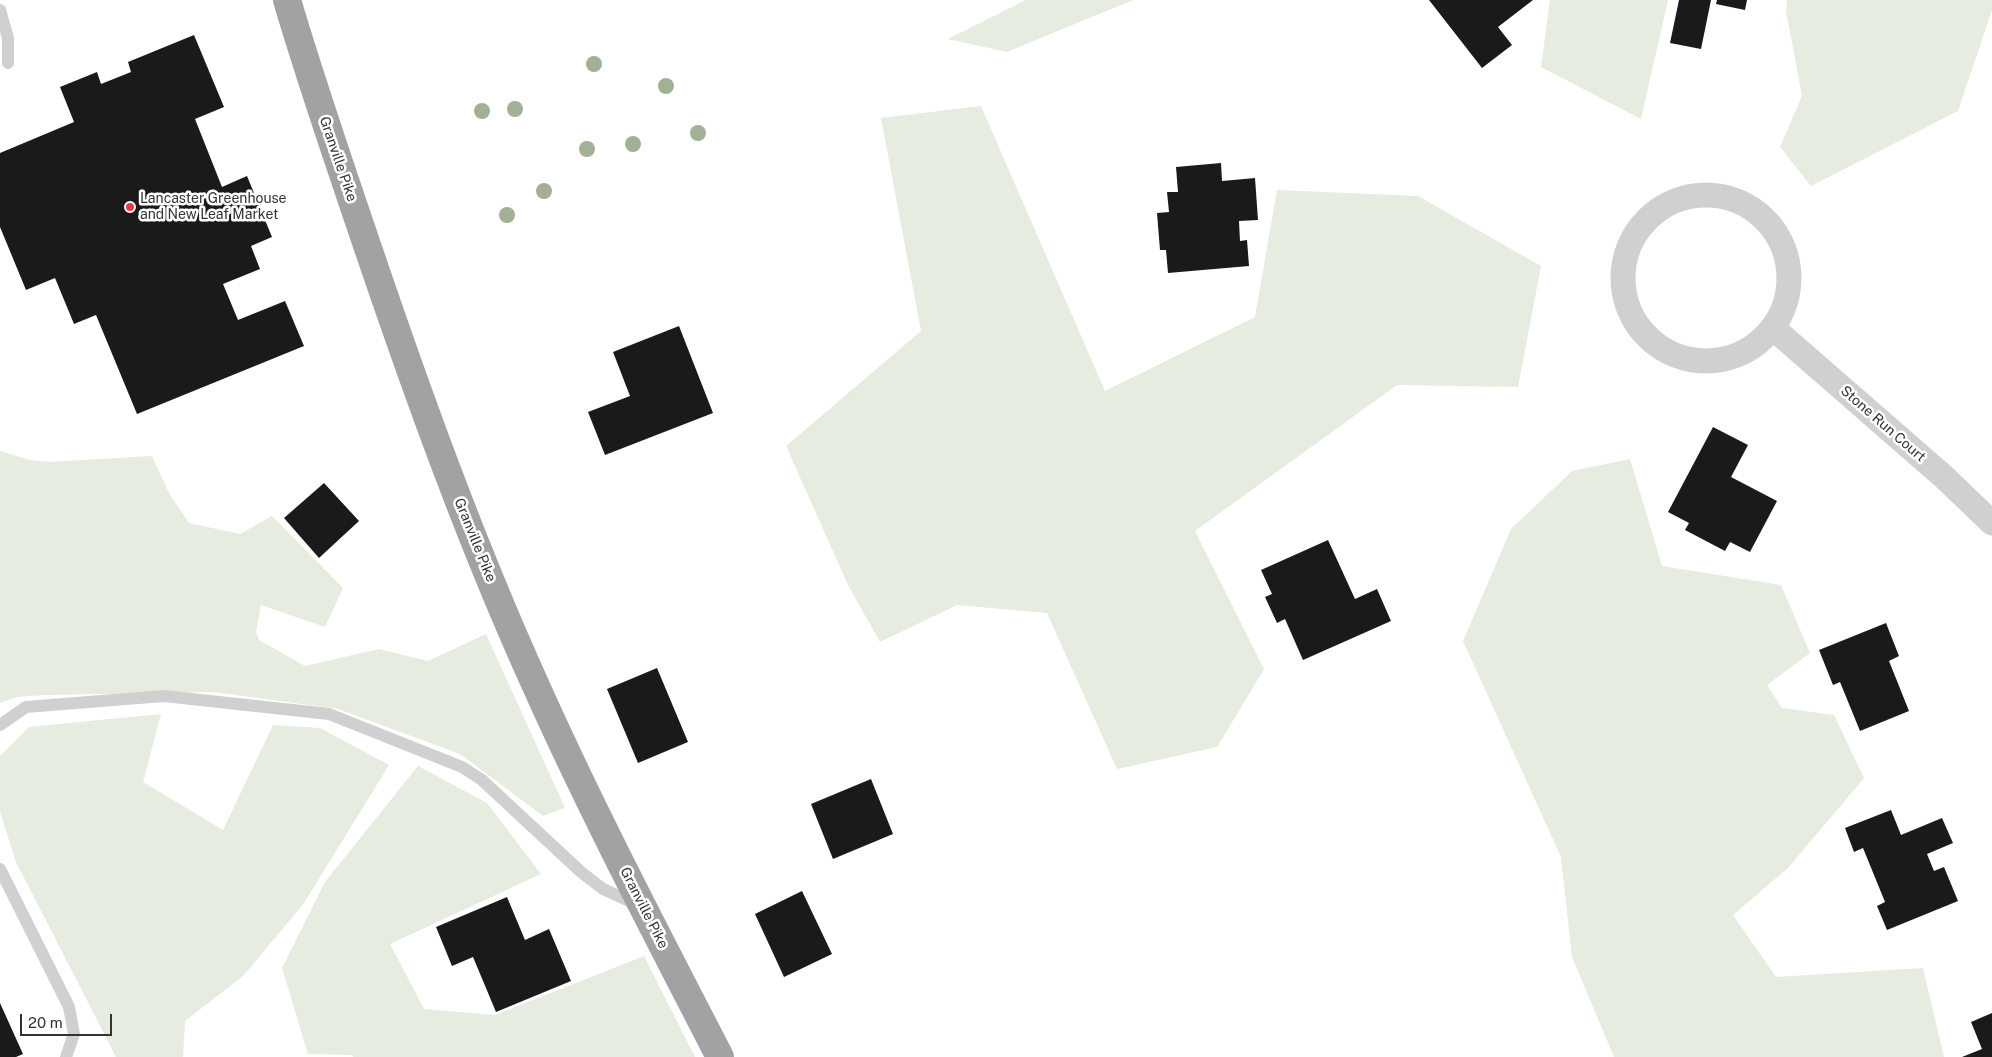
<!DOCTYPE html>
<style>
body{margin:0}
#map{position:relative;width:1992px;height:1057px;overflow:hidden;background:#fff;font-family:"Public Sans",sans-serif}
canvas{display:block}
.scale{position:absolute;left:20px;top:1014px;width:92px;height:22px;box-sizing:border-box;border:2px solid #333;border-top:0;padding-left:6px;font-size:15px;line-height:18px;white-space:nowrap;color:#333;-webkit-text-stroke:4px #fff;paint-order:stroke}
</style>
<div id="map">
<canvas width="1992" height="1057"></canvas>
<div class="scale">20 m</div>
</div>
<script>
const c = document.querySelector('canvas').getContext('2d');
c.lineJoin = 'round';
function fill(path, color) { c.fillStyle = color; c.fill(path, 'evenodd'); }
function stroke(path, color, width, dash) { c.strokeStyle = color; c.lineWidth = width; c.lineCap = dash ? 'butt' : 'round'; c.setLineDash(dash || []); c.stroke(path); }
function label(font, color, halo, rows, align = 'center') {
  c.font = font + ' "Public Sans",sans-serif'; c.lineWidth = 5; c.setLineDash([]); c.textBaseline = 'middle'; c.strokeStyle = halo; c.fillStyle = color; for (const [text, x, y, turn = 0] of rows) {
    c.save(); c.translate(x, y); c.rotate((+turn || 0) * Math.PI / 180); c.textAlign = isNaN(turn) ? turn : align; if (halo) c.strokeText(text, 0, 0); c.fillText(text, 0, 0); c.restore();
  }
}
const green = new Path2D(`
 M 1026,0 L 1133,0 L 1007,52 L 948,39 Z
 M 1550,0 L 1668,0 L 1641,119 L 1541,67 Z
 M 1787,0 L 1992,0 L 1992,10 L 1958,111 L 1811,186 L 1780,147 L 1802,96 L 1786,11 Z
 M 981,106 L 1105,391 L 1255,317 L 1277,190 L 1418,196 L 1541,266 L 1518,387 L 1397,385 L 1195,531 L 1264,669 L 1217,747 L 1117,769 L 1047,613 L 957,605 L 880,642 L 849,587 L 786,446 L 921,331 L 881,118 Z
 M 0,451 L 30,460 L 48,462 L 152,456 L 169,493 L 189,523 L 240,534 L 272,516 L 343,588 L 325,627 L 261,605 L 256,632 L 259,640 L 305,666 L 379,649 L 428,661 L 486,634 L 565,808 L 543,816 L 460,754 L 338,709 L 214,692 L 44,695 L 17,697 L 0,703 Z
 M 1630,459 L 1662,566 L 1781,585 L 1810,653 L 1767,685 L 1782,708 L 1834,715 L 1864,778 L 1788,868 L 1733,915 L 1776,977 L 1923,968 L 1944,1057 L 1614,1057 L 1572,957 L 1561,857 L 1463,641 L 1511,529 L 1572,471 Z
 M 161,714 L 143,782 L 223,830 L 273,725 L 320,728 L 389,765 L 304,903 L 243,976 L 185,1021 L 183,1057 L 116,1057 L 16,862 L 0,812 L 0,756 L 29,727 Z
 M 418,766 L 487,803 L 541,874 L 390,944 L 424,1009 L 495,1015 L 644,956 L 695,1057 L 353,1057 L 353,1055 L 308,1054 L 282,968 L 325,882 Z`);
const building = new Path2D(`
 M 1429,0 L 1533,0 L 1498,27 L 1512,45 L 1482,68 Z
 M 1679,0 L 1711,0 L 1701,49 L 1670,43 Z
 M 1717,0 L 1747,0 L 1745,10 L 1716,4 Z
 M 194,35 L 224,107 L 195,119 L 222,187 L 247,176 L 272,237 L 251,246 L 260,269 L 223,284 L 238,320 L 285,301 L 304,346 L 137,414 L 96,315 L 74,324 L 55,278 L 26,290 L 0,227 L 0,153 L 74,122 L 60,87 L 97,72 L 101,84 L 131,72 L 128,62 Z
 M 1221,163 L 1222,181 L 1255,178 L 1258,220 L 1239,221 L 1240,241 L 1247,240 L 1249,266 L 1168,273 L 1166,250 L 1160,250 L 1157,213 L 1169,212 L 1167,192 L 1178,192 L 1176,167 Z
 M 679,326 L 713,413 L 605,455 L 588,412 L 630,396 L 613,352 Z
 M 1713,427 L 1748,445 L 1731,477 L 1777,501 L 1750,552 L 1730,542 L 1725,551 L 1685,530 L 1689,523 L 1668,512 Z
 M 324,483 L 359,521 L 319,558 L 284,518 Z
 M 1328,540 L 1355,599 L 1377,589 L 1391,621 L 1303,660 L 1285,619 L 1277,623 L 1265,597 L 1272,594 L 1261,570 Z
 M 1886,623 L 1899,656 L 1889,661 L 1909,711 L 1860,731 L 1840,682 L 1833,685 L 1819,650 Z
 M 657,668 L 688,742 L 638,763 L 607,689 Z
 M 871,779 L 893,834 L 833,859 L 811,804 Z
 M 1891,810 L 1901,835 L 1942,818 L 1953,843 L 1927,854 L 1934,871 L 1944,867 L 1958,901 L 1887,930 L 1877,906 L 1885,902 L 1863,848 L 1854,852 L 1845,828 Z
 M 802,891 L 832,954 L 784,977 L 755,914 Z
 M 507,897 L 525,940 L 549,929 L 571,981 L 496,1012 L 473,957 L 452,966 L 436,927 Z
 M 0,1003 L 23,1054 L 16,1057 L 0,1057 Z
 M 1992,1013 L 1992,1057 L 1962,1057 L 1982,1049 L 1971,1022 Z`);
const service = new Path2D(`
 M 0,10 L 8,38 L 8,63
 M 0,725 L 26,707 L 164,696 L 329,714 L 462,767 L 482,780 L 581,872 L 603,889 L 638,905
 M 0,869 L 69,1007 L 74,1034 L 66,1057`);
const minor = new Path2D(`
 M1623 278a83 83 0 1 1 166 0a83 83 0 1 1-166 0Z
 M 1773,328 L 1944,477 L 1992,523`);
const trunk = new Path2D(`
 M 287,0 C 312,85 341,168 369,251 C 419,398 472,545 536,686 C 592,811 657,935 720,1057`);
const trees = [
 [594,64],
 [666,86],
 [515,109],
 [482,111],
 [698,133],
 [633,144],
 [587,149],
 [544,191],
 [507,215]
];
const markers = [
 [130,207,5,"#e63946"]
];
const streetNames = [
 ["Granville Pike",338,159,71],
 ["Stone Run Court",1883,424,41],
 ["Granville Pike",475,540,68],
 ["Granville Pike",644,908,63]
];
const poiNames = [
 ["Lancaster Greenhouse",140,199],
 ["and New Leaf Market",140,215]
];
fill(green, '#e6ecdf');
fill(building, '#1a1a1a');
stroke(service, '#d0d0d0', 12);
stroke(minor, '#d0d0d0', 25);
stroke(trunk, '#a2a2a2', 28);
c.fillStyle = '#a2b095';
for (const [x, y] of trees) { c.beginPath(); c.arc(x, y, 8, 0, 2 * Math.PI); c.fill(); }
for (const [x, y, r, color] of markers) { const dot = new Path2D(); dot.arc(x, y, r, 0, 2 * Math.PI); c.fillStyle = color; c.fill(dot); stroke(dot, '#fff', 2); }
label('14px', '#333', '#fff', streetNames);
label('14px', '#333', '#fff', poiNames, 'left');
</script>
